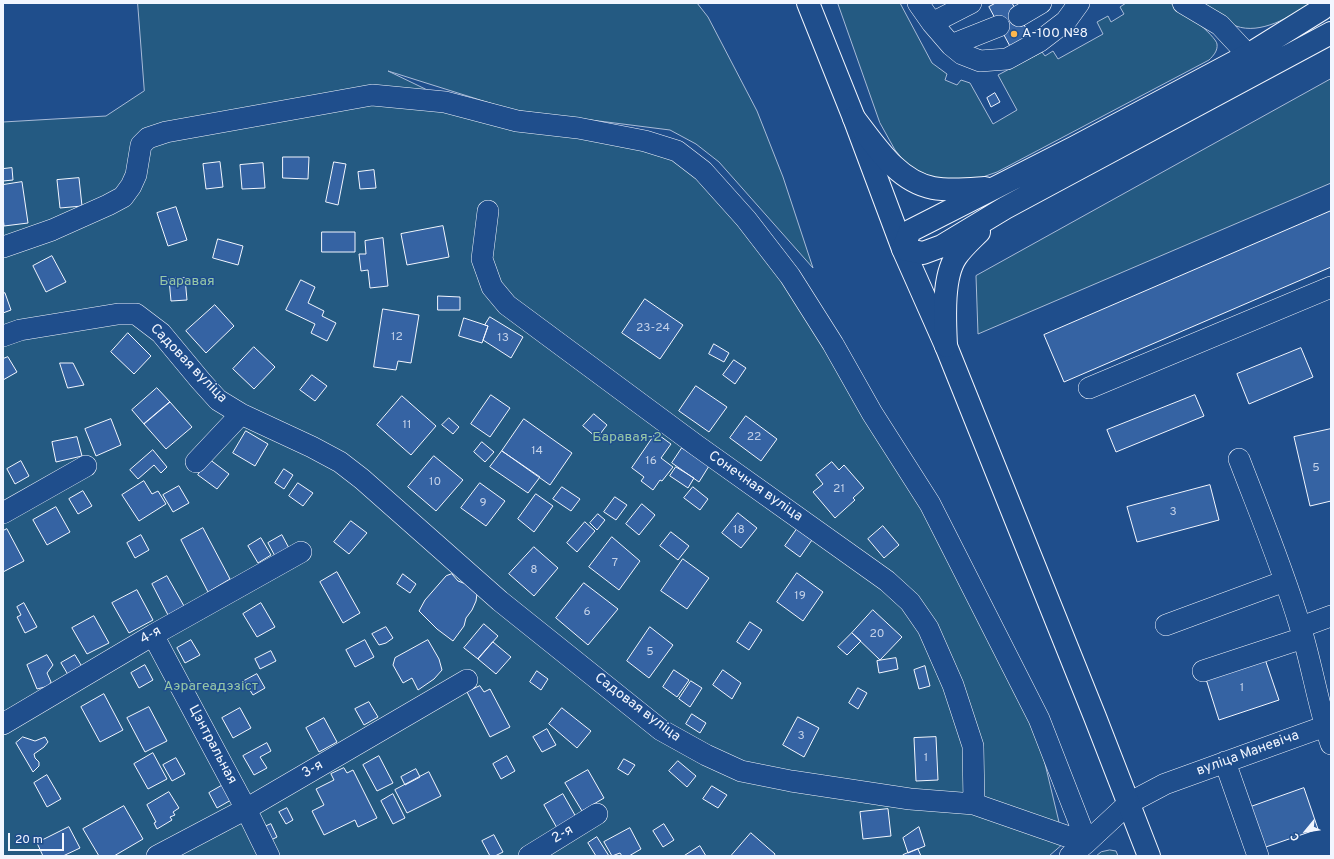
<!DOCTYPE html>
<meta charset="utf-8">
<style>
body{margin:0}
#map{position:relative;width:1334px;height:859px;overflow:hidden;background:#1f4e8c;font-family:Overpass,sans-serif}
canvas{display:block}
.frame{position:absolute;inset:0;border:4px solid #f2f6ff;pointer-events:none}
.north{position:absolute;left:1286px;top:811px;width:40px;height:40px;-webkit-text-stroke:3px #1f4e8c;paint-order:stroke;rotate:241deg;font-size:11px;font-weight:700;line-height:16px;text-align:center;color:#f2f6ff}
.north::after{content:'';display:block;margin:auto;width:14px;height:18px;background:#f2f6ff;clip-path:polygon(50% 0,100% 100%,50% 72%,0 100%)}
.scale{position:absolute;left:8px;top:833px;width:56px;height:18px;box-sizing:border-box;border:2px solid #f2f6ff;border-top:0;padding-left:5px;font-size:12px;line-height:14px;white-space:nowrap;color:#f2f6ff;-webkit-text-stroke:3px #1f4e8c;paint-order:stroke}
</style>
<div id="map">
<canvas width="1334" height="859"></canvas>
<div class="frame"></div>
<div class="north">С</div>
<div class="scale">20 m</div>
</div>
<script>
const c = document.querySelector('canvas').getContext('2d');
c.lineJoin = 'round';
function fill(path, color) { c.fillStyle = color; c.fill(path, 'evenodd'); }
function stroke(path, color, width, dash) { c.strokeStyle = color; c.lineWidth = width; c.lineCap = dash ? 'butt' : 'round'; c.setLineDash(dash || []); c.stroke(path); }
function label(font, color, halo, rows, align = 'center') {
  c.font = font + ' Overpass,sans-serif'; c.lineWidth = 3; c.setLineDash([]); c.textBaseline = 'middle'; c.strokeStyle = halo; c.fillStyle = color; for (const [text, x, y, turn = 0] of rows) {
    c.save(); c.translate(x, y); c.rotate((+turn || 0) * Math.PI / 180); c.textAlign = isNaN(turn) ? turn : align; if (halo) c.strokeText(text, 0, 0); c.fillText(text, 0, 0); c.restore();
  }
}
const green = new Path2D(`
 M 138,3 L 697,3 L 708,17 L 757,111 L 783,177 L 813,268 L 719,162 L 696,144 L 670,130 L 512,110 L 388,71 L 504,127 L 642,147 L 669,157 L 698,176 L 785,280 L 927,509 L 1035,722 L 1064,843 L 1049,856 L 3,856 L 3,122 L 106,116 L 144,91 Z
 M 838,3 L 900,3 L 932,63 L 947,74 L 945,80 L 957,85 L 961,80 L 970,83 L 993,124 L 1017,110 L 998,75 L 1042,52 L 1045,56 L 1053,51 L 1058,59 L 1103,34 L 1097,22 L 1108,16 L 1111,22 L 1124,14 L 1120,7 L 1126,3 C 1140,3 1156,1 1169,3 C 1177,4 1216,36 1217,44 C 1218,51 1213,56 1209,60 L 997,172 L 980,178 L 941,181 L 909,167 L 895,150 L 880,123 Z
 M 1203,3 L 1310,3 C 1291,17 1260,35 1236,26 C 1223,21 1213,12 1203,3 Z
 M 1331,79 L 1331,183 L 978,334 L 976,276 Z
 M 1110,850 L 1116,851 L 1118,856 L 1096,856 L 1101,852 Z`);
const building = new Path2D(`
 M 996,3 L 1012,3 L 1032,39 L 1012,50 L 989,7 Z
 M 995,93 L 1000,102 L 991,107 L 987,98 Z
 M 283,157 L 309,157 L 308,179 L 283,178 Z
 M 220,162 L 223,187 L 206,189 L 203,164 Z
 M 334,162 L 346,164 L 338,205 L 326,202 Z
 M 263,163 L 265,188 L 242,189 L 240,165 Z
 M 12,168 L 13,180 L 3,181 L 3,169 Z
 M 374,170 L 376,188 L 360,189 L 358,172 Z
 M 79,178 L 82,206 L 60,208 L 57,180 Z
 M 22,182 L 28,223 L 4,226 L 3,217 L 3,185 Z
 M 176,207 L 187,240 L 168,246 L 157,213 Z
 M 1331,211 L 1331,267 L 1064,382 L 1044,335 Z
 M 443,226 L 449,257 L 407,265 L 401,234 Z
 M 322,232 L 355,232 L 355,252 L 322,252 Z
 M 383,238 L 388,286 L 370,288 L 368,270 L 361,271 L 359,254 L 366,254 L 365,241 Z
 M 218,239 L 243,246 L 238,265 L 213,258 Z
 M 52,256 L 66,282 L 46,292 L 33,266 Z
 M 185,278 L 187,300 L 171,301 L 169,279 Z
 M 301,280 L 315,287 L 308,303 L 324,311 L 322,316 L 336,323 L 327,341 L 311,333 L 315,324 L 286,310 Z
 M 5,293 L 11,310 L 3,313 L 3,294 Z
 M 438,296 L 460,297 L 460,310 L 438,310 Z
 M 645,299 L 683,325 L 660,359 L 622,333 Z
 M 215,305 L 234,326 L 206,353 L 186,331 Z
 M 383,309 L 419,315 L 411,363 L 398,361 L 396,370 L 374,367 Z
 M 490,317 L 523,337 L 511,358 L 483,340 L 488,326 L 485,325 Z
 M 464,318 L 488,326 L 482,343 L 459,336 Z
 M 128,333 L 151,356 L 134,374 L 111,352 Z
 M 714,344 L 729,353 L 724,362 L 709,354 Z
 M 254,347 L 275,367 L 254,389 L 233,369 Z
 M 1301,348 L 1313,377 L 1249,404 L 1237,374 Z
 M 8,357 L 17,372 L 3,380 L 3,359 Z
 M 734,360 L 746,368 L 735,384 L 723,375 Z
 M 60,363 L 73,363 L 84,385 L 68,388 Z
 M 312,375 L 327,386 L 315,401 L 300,390 Z
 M 696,386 L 727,407 L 709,432 L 679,411 Z
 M 157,388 L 170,402 L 144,424 L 132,410 Z
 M 491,395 L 510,408 L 490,437 L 471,424 Z
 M 1195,395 L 1204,416 L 1116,452 L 1107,430 Z
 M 402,396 L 436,426 L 411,455 L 377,425 Z
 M 170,402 L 192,427 L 166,449 L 144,424 Z
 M 594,414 L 607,425 L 597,438 L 583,426 Z
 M 746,416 L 777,439 L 761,461 L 730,438 Z
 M 449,418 L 459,427 L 453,434 L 442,425 Z
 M 111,419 L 121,445 L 96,456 L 85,429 Z
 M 524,419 L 572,453 L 550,485 L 502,451 Z
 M 1331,429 L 1331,501 L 1310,506 L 1294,437 Z
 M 246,431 L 268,444 L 255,466 L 233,453 Z
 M 656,433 L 671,444 L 661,458 L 673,467 L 662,481 L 660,480 L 653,490 L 641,481 L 644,477 L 632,468 Z
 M 77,437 L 82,456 L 56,462 L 52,442 Z
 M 482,442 L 494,452 L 485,462 L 474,452 Z
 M 682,448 L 709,466 L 699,482 L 672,463 Z
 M 153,450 L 167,467 L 161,473 L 154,465 L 138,479 L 130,470 Z
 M 502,451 L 540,477 L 528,493 L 490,467 Z
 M 434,456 L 463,480 L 436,511 L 408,487 Z
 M 209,459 L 229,474 L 217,489 L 198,475 Z
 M 21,461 L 29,476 L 15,484 L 7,469 Z
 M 832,462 L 839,470 L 844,465 L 864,488 L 853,498 L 855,500 L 835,518 L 813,492 L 823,484 L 816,475 Z
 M 676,467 L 694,478 L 688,488 L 670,476 Z
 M 284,469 L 293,475 L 284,489 L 275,483 Z
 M 144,481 L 152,494 L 158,491 L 166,504 L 139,521 L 122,495 Z
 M 298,483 L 313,493 L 303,506 L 289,496 Z
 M 480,483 L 505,501 L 486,526 L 461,508 Z
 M 1210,485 L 1219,520 L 1137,542 L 1127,507 Z
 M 179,486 L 189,503 L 173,512 L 163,495 Z
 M 562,487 L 580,499 L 571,511 L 553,499 Z
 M 693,487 L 708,499 L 700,510 L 684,498 Z
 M 83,491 L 92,506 L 78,514 L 69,499 Z
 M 536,494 L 553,506 L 534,532 L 518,519 Z
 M 615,497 L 627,505 L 616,520 L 604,512 Z
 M 642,504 L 655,515 L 639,535 L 626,524 Z
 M 56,507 L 70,532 L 47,545 L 33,520 Z
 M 738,513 L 757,528 L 741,548 L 722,533 Z
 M 598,514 L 605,520 L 597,530 L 590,523 Z
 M 351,521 L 367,533 L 349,554 L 334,542 Z
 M 585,522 L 595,531 L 577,552 L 567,543 Z
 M 883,526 L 899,545 L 884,558 L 868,539 Z
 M 203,528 L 230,579 L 208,592 L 181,540 Z
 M 7,529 L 24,561 L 3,572 L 3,531 Z
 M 797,529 L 812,540 L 800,557 L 785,546 Z
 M 671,532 L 689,546 L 678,560 L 660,546 Z
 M 141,535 L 149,550 L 135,558 L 127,543 Z
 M 282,535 L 290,550 L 276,558 L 268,543 Z
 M 612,537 L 640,561 L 619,590 L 589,567 Z
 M 261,538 L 271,555 L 258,563 L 248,546 Z
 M 534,547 L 558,568 L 534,596 L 509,574 Z
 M 683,559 L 709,578 L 687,609 L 661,591 Z
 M 337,572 L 360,613 L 343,623 L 320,582 Z
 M 797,573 L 823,592 L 803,621 L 777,602 Z
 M 403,574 L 416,584 L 410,593 L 397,584 Z
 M 452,574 L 458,581 L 466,584 L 477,594 L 476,601 L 472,610 L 466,618 L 464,626 L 453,641 L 437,629 L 419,611 L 425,600 L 446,576 Z
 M 167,576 L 184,606 L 168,615 L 152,584 Z
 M 584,583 L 618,609 L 588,645 L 556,618 Z
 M 137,590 L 153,620 L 129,633 L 112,603 Z
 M 24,603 L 37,627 L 25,633 L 17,617 L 21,615 L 17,607 Z
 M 261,603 L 275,627 L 257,637 L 243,614 Z
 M 873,610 L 902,637 L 880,660 L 852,633 Z
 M 94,616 L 109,643 L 87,654 L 72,628 Z
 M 750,622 L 762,630 L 749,650 L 737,642 Z
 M 484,624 L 498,636 L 478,659 L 464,648 Z
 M 386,627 L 393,638 L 386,643 L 379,645 L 372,634 Z
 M 650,627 L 673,645 L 649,678 L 627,661 Z
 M 852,633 L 861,641 L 847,655 L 838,647 Z
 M 191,640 L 200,655 L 185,663 L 177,648 Z
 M 365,640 L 374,657 L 355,667 L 346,650 Z
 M 428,640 L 439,659 L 442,670 L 434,679 L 418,690 L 412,678 L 403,683 L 393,665 L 395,658 Z
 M 493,642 L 511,657 L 496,674 L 478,659 Z
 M 271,651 L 276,661 L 260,669 L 255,659 Z
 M 47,655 L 53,665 L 47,673 L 51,682 L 49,686 L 37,689 L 27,665 Z
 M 75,655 L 84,670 L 70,678 L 61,663 Z
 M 896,658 L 898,669 L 879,673 L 877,661 Z
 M 1265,659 L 1279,700 L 1219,720 L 1206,679 Z
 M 145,665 L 153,680 L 139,688 L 131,673 Z
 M 925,666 L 930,686 L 919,689 L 914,670 Z
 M 674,670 L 689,680 L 677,697 L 663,687 Z
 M 723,670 L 741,683 L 732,699 L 713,685 Z
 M 537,671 L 548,679 L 541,690 L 530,682 Z
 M 257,674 L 265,688 L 253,695 L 244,681 Z
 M 691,681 L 702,688 L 690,707 L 679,699 Z
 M 480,686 L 484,692 L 490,689 L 510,727 L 490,737 L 467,692 Z
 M 858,688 L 867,693 L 858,709 L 849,703 Z
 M 104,694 L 123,730 L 100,742 L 81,707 Z
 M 369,702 L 378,717 L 364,725 L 355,709 Z
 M 149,707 L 167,741 L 145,752 L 127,718 Z
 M 240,708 L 251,728 L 233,738 L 222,718 Z
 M 562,708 L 591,731 L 577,748 L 549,724 Z
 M 692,714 L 706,723 L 700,733 L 686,724 Z
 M 798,717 L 819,728 L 804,757 L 783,745 Z
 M 324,718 L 337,742 L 319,752 L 306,728 Z
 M 547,729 L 556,745 L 542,752 L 533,737 Z
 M 23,737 L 35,741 L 45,737 L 48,742 L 44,747 L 34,754 L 35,758 L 39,762 L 39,766 L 33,772 L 16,743 Z
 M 936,737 L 938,780 L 916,781 L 914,738 Z
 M 267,743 L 271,751 L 260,757 L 267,768 L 254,775 L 243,756 Z
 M 153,753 L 167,779 L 148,789 L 134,764 Z
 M 379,756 L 393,783 L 377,791 L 363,765 Z
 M 507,756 L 515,771 L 501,779 L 493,764 Z
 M 176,758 L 185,774 L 172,781 L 163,765 Z
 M 624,759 L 635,765 L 628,775 L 618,769 Z
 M 678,761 L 696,776 L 687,787 L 669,771 Z
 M 344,768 L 347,773 L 353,770 L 377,818 L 358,827 L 355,820 L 324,835 L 312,811 L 324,805 L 316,789 L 334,780 L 331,774 Z
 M 416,769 L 420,777 L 405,785 L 401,777 Z
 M 588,770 L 604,798 L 582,811 L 565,783 Z
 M 429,772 L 441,796 L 407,813 L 395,790 Z
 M 47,775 L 61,799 L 47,807 L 34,783 Z
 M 223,785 L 231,800 L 217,808 L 209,793 Z
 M 712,786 L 727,795 L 718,808 L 703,799 Z
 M 1304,788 L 1318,829 L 1260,849 L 1245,809 Z
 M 169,792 L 179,808 L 173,812 L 175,815 L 170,817 L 172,820 L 157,829 L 154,823 L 156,822 L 147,805 Z
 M 393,794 L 405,818 L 393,824 L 381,801 Z
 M 563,794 L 576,817 L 557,828 L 544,805 Z
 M 124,806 L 143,839 L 114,856 L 99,856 L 83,829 Z
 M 287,808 L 293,820 L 286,824 L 279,812 Z
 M 888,809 L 891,836 L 863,839 L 860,812 Z
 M 271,824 L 277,837 L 267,842 L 260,829 Z
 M 664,824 L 674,840 L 663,847 L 653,831 Z
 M 69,827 L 80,848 L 63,856 L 43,856 L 37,843 Z
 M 919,827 L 925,846 L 908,853 L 903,838 Z
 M 630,828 L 641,849 L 629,856 L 622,856 L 620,853 L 612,856 L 604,842 Z
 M 751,833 L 775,854 L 774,856 L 731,856 Z
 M 494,835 L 503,852 L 495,856 L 490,856 L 482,841 Z
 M 597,837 L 609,856 L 596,856 L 588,843 Z
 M 700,846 L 706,856 L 684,856 Z
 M 918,849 L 921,856 L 903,856 L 903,855 Z`);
const minor = new Path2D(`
 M 918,3 L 932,23 L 951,45 L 962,54 L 980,61 L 1007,59 L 1040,41 L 1066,21 L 1079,3
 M 1183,3 L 1220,25 L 1248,55 L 1256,70
 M 1019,16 L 1041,3
 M 932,23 L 971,3
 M 951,45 L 999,26
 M 488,211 L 482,259 L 492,287 L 507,305 L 696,445 L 887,581 L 910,602 L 928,628 L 953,685 L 973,746 L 974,804
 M 3,247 L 52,230 L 108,205 L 123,197 L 131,186 L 136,175 L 141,145 L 148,138 L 166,132 L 372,95 L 445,102 L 517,121 L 578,128 L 645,141 L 677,151 L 703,171 L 746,219 L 790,276 L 833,344 L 872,413 L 930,504 L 1039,719 L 1081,827 L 1086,843
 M 3,336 L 20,330 L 118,314 L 136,314 L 161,333 L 200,380 L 218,400 L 241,414 L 312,447 L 340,462 L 362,479 L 500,601 L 661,730 L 706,755 L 741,771 L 791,781 L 910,799 L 974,804 L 1086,843
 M 1089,388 L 1331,287
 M 1239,459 C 1260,514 1283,569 1300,626 C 1312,665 1318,705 1331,744
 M 196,462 L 241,414
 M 3,513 L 86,466
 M 1166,625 L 1285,581
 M 1301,627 L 1331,616
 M 153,635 L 246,809 L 269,856
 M 1203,671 L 1303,638
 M 3,724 L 153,635 L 301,552
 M 1225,762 L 1258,856
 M 157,856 L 246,809 L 467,680
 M 529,856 L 597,814
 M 1070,856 L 1086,843 L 1129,803 L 1165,784 L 1331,724`);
const major = new Path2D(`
 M 808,3 L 854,118 L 903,249 L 946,346 L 1095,717 L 1149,856`);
const highway = new Path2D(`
 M 1326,3 L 1322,9 L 1248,55 L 1075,147 L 910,231 L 903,249 L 923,253 L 942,246 L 1005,208 L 1072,172 L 1331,33
 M 854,118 C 875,145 897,181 933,188 C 950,191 969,189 985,188
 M 946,346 C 945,322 942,278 956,257 C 962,248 971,240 979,232`);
const markers = [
 [1014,34,4,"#ffb74d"]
];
const numberNames = [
 ["23-24",653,329],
 ["12",397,338],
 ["13",503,339],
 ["11",407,426],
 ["22",754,438],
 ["14",537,452],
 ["16",651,462],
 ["5",1316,469],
 ["10",435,483],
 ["21",839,490],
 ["9",483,504],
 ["3",1173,513],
 ["18",739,531],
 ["7",615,564],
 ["8",534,571],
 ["19",800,597],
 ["6",587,613],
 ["20",877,635],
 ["5",650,653],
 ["1",1242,689],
 ["3",801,737],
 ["1",926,759]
];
const poiNames = [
 ["А-100 №8",1022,34]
];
const parkNames = [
 ["Баравая",187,282],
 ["Баравая-2",627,438],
 ["Аэрагеадэзіст",211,687]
];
const streetNames = [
 ["Садовая вуліца",188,364,46],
 ["Сонечная вуліца",755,487,35],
 ["4-я",151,636,-30],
 ["Садовая вуліца",637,708,37],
 ["Цэнтральная",212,745,62],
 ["вуліца Маневіча",1248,754,-20],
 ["3-я",313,770,-30],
 ["2-я",563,835,-31]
];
fill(green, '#245a82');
stroke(green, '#a8bbd7', 1);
fill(building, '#3563a3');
stroke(building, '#f2f6ff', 1);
stroke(minor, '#f2f6ff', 22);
stroke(major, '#f2f6ff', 24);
stroke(highway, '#f2f6ff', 24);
stroke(minor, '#1f4e8c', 21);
stroke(major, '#1f4e8c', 22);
stroke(highway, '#1f4e8c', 22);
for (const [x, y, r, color] of markers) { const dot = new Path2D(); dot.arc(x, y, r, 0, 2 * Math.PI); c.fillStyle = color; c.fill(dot); stroke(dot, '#1f4e8c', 1.5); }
label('12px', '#c3d1e8', null, numberNames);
label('14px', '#f2f6ff', '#1f4e8c', poiNames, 'left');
label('14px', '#97c8a6', '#1f4e8c', parkNames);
label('14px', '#f2f6ff', '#1f4e8c', streetNames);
</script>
